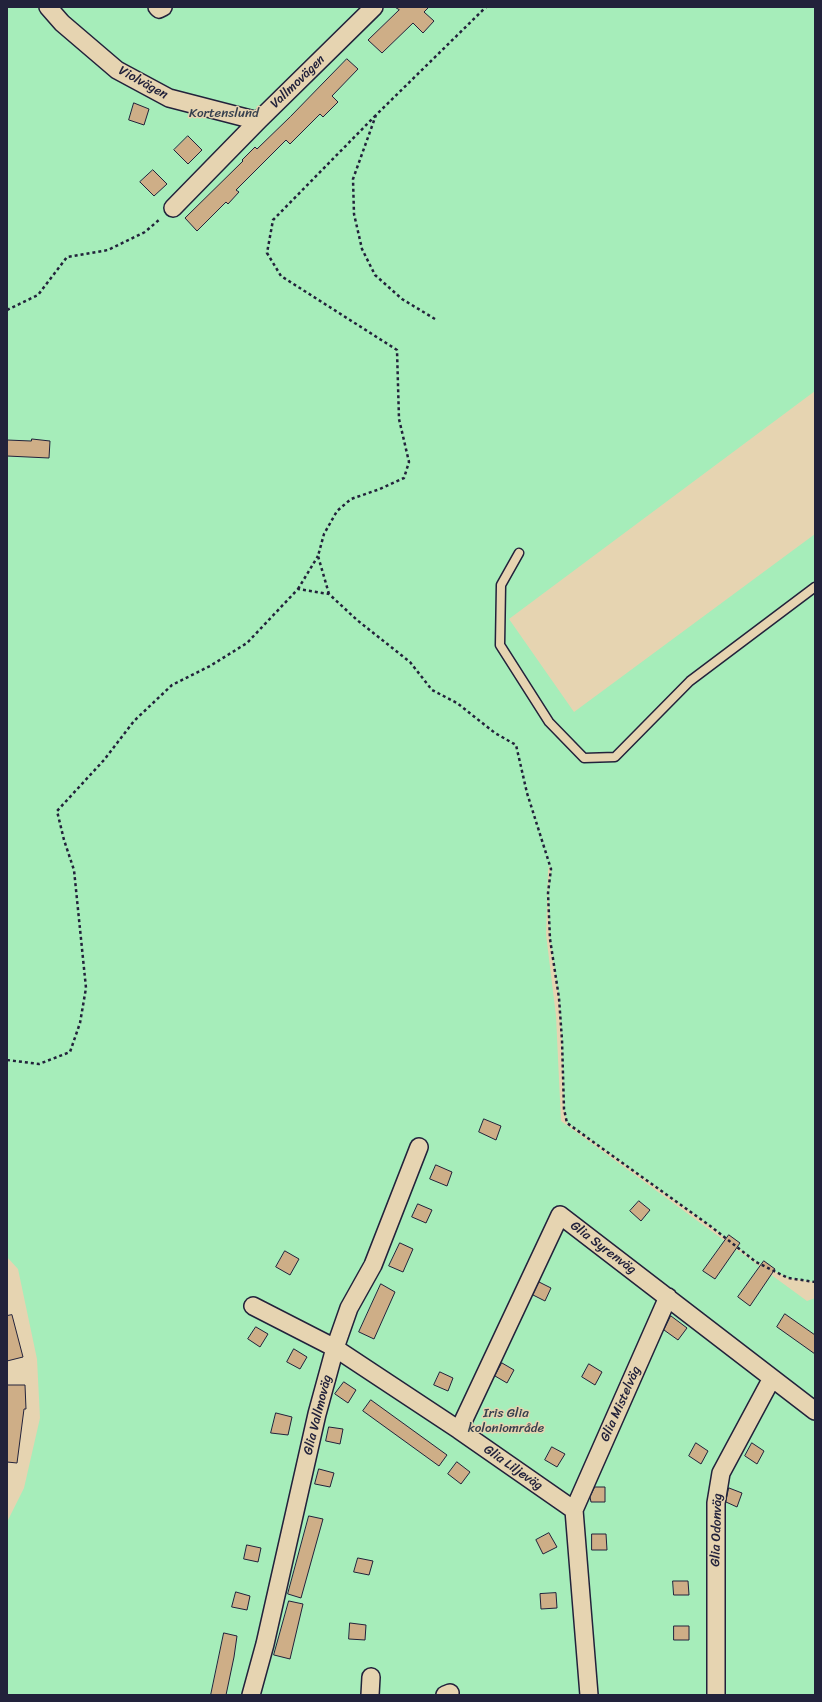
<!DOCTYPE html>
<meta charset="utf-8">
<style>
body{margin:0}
#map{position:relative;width:822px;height:1702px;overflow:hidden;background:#e6d4b1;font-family:Sriracha,sans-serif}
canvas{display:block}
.frame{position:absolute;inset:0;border:8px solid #22223b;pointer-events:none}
</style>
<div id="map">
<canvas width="822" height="1702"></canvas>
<div class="frame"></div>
</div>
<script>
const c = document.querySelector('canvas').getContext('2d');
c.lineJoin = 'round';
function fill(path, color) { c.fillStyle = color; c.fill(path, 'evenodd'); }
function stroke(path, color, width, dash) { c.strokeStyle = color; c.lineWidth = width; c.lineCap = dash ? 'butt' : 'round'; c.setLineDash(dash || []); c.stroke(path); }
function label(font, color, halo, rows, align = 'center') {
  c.font = font + ' Sriracha,sans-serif'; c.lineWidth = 3; c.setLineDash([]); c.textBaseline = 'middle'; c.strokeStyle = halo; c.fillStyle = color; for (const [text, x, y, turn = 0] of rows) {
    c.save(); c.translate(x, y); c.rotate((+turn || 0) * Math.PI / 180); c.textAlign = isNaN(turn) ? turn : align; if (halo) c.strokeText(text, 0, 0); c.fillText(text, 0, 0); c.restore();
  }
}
const green = new Path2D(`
 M 7,7 L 815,7 L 815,391 L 509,619 L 574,712 L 815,534 L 815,1282 L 788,1278 L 756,1262 L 709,1225 L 567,1123 L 564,1109 L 562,1040 L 559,998 L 550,939 L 548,893 L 551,869 L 549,866 L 548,871 L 546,934 L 556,1016 L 561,1121 L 807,1301 L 815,1298 L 815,1695 L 7,1695 L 7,1522 L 24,1488 L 40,1418 L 37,1359 L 18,1269 L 7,1257 Z`);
const building = new Path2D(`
 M 395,7 L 429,7 L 424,12 L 434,21 L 423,33 L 413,23 L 382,53 L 368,40 L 399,10 Z
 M 347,59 L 358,69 L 332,96 L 338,102 L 323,117 L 320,114 L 290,144 L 286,140 L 236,190 L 239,192 L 228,204 L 226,202 L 197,231 L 185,218 L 243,161 L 242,160 L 255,147 L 257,149 L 290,117 Z
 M 134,103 L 149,109 L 144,125 L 129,120 Z
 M 188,136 L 202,150 L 188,164 L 174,150 Z
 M 153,170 L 167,184 L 154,196 L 140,182 Z
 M 32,439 L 50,441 L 49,458 L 7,456 L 7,440 L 31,441 Z
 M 484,1119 L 501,1126 L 496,1140 L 479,1132 Z
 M 436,1165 L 452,1172 L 447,1186 L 430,1179 Z
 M 639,1201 L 650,1210 L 641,1221 L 630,1211 Z
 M 418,1204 L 432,1210 L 426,1223 L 412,1217 Z
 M 729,1235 L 740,1243 L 715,1279 L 703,1271 Z
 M 400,1243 L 413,1249 L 403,1272 L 389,1266 Z
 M 285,1251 L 299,1259 L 290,1275 L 276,1267 Z
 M 764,1261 L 775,1269 L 750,1306 L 738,1297 Z
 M 539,1282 L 551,1288 L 545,1301 L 533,1295 Z
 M 381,1284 L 395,1292 L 374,1339 L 359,1332 Z
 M 785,1314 L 815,1335 L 815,1354 L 777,1327 Z
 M 12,1315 L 23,1357 L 7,1361 L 7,1316 Z
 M 671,1316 L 687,1328 L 678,1340 L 664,1330 Z
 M 256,1327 L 268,1334 L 260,1347 L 248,1339 Z
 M 294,1349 L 307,1357 L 300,1369 L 287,1362 Z
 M 502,1363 L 514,1370 L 507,1383 L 495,1376 Z
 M 589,1364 L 602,1372 L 595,1385 L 582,1377 Z
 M 440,1372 L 453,1378 L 448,1391 L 434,1385 Z
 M 344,1382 L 356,1390 L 348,1403 L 335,1394 Z
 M 7,1385 L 25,1385 L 26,1409 L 24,1409 L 17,1463 L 7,1462 Z
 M 371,1400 L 447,1455 L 439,1466 L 363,1411 Z
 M 276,1413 L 292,1417 L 288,1435 L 271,1433 Z
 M 329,1427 L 343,1429 L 340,1444 L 326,1441 Z
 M 696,1443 L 708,1451 L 701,1464 L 689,1456 Z
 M 752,1443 L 764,1451 L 757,1464 L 745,1456 Z
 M 552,1447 L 565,1454 L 557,1467 L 545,1460 Z
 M 457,1462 L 470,1472 L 461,1484 L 448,1474 Z
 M 319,1469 L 334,1473 L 330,1487 L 315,1484 Z
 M 595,1487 L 605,1487 L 605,1502 L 591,1502 L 590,1497 Z
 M 729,1488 L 742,1493 L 737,1507 L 726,1502 Z
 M 309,1516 L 323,1519 L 301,1598 L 288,1594 Z
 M 549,1533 L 557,1547 L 543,1554 L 536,1540 Z
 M 592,1534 L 606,1534 L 607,1550 L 592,1550 Z
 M 247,1545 L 261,1548 L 258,1562 L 244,1559 Z
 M 358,1558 L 373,1561 L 369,1575 L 354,1572 Z
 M 673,1581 L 688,1581 L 689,1595 L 674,1595 Z
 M 236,1592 L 250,1596 L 247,1610 L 232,1607 Z
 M 556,1593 L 557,1608 L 541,1609 L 540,1594 Z
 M 289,1601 L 303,1604 L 290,1659 L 274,1655 Z
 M 350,1623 L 366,1625 L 365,1640 L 349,1639 Z
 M 674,1626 L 689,1626 L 689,1640 L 674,1640 Z
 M 224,1633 L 237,1636 L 234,1657 L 226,1695 L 211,1695 Z`);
const path = new Path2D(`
 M 7,310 L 38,295 L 67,257 L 108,250 L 145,232 L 160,219
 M 435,319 L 402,299 L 375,275 L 362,249 L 354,214 L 353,179 L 376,115 L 486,7
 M 298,589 L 318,556
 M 329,594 L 318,556 L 324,534 L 337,511 L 351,499 L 380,489 L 404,478 L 409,462 L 399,419 L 397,350 L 281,276 L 267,253 L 273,220 L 376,115
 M 7,1060 L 39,1064 L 70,1052 L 80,1023 L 86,988 L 74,870 L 64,840 L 57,811 L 104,760 L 134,721 L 172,685 L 210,666 L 247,643 L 298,589 L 329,594 L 357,620 L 410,662 L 432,690 L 457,703 L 495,733 L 516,745 L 527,793 L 551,869 L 548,893 L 550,939 L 559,998 L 562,1040 L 564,1109 L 567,1123 L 709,1225 L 756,1262 L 788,1278 L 815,1282`);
const lane = new Path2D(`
 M 519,553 L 501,585 L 500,645 L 549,722 L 584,758 L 615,757 L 690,681 L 815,587`);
const street = new Path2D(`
 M 48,7 L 62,23 L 117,70 L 169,98 L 258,121
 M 157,7 L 159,9 L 163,7
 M 173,208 L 258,121 L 374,7
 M 253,1306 L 335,1348 L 459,1430 L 574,1510 L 589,1695
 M 459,1430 L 560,1215 L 815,1411
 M 574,1510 L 668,1297
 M 251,1695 L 265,1644 L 317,1414 L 335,1348 L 349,1308 L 373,1265 L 419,1147
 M 370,1695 L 371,1677
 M 445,1695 L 450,1693
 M 716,1695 L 716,1503 L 721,1473 L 772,1378`);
const streetNames = [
 ["Vallmovägen",298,82,-44],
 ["Violvägen",143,83,29],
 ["Glia Syrenväg",603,1248,37],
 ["Glia Mistelväg",621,1404,-66],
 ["Glia Vallmoväg",318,1415,-76],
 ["Glia Liljeväg",513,1468,35],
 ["Glia Odonväg",717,1530,-88]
];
const parkNames = [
 ["Kortenslund",224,114],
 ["Iris Glia",506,1414],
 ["koloniområde",506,1429]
];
fill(green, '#a6edba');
fill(building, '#ceae87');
stroke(building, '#22223b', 1);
stroke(lane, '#22223b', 11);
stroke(street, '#22223b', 20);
stroke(path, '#22223b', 2.5, [3, 3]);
stroke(lane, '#e6d4b1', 8);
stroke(street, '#e6d4b1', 17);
label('13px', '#22223b', '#e6d4b1', streetNames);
label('13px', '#36404e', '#e6d4b1', parkNames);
</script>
